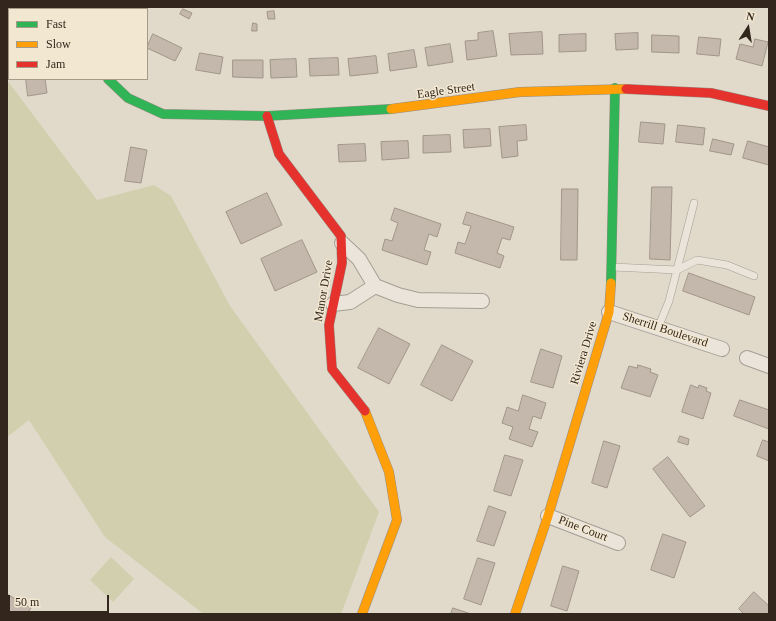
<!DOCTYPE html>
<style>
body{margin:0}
#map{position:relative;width:776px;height:621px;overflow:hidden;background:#e1d9ca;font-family:Georgia,serif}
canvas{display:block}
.frame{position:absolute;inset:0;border:8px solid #33271d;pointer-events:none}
.legend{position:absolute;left:8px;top:8px;width:140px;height:72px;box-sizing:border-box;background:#f2e7d0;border:1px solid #a69a88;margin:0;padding:5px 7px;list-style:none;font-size:12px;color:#33271d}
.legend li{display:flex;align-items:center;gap:8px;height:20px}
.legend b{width:20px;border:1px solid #a69a88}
.north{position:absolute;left:728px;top:8px;width:40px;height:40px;-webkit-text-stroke:3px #f2e7d0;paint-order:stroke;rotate:12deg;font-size:11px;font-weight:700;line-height:16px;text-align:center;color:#33271d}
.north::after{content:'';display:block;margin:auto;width:14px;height:18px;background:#33271d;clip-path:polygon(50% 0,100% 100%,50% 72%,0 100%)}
.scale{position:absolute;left:8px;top:595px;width:101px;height:18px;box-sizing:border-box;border:2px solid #33271d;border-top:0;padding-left:5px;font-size:12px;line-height:14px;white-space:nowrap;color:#33271d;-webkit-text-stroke:3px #f2e7d0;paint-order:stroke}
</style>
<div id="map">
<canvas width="776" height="621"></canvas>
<div class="frame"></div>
<ul class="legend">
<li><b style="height:5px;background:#30b455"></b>Fast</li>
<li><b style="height:5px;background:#ff9f0a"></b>Slow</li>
<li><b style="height:5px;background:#e5322d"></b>Jam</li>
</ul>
<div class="north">N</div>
<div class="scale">50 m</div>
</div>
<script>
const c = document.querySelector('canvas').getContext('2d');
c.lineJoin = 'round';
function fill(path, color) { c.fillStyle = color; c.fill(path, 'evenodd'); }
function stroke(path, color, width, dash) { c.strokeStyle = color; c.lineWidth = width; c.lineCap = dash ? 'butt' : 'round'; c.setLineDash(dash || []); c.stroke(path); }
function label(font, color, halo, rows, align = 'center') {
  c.font = font + ' Georgia,serif'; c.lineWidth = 3; c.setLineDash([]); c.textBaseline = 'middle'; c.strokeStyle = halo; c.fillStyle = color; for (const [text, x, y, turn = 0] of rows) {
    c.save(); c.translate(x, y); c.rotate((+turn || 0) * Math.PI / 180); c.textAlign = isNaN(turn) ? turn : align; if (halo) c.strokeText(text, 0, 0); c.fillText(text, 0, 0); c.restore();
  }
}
const green = new Path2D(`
 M 7,80 L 97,200 L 154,185 L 171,196 L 230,306 L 379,512 L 341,614 L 206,614 L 201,612 L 105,537 L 29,420 L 7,437 Z
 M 111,557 L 134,579 L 113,602 L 90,580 Z`);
const building = new Path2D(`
 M 17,7 L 34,7 L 34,9 L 17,9 Z
 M 183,9 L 192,13 L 189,19 L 180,14 Z
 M 274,11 L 275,19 L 268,19 L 267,12 Z
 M 253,23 L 257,24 L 257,31 L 252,31 Z
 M 493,31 L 497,56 L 467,60 L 465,41 L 478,40 L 478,33 Z
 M 542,32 L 543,54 L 511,55 L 509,34 Z
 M 638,33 L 638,49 L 616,50 L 615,34 Z
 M 153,34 L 182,48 L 175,61 L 147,48 Z
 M 586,34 L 586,51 L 559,52 L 559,35 Z
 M 652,35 L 679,36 L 679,53 L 652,52 Z
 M 699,37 L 721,39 L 719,56 L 697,54 Z
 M 755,39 L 768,42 L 762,66 L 736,59 L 740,44 L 753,47 Z
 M 450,44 L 453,62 L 428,66 L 425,48 Z
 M 414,50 L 417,67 L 390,71 L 388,54 Z
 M 200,53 L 223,57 L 220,74 L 196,70 Z
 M 376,56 L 378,73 L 350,76 L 348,59 Z
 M 338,58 L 339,75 L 310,76 L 309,59 Z
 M 296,59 L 297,77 L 271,78 L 270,60 Z
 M 233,60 L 263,60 L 263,78 L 233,77 Z
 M 26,79 L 45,79 L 47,93 L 28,96 Z
 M 641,122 L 665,124 L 663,144 L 639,142 Z
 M 526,125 L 527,140 L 517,141 L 518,156 L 502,158 L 499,127 Z
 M 678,125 L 705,128 L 703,145 L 676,142 Z
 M 490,129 L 491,146 L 464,148 L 463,130 Z
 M 450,135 L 451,152 L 423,153 L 423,136 Z
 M 713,139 L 734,144 L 731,155 L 710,151 Z
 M 408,141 L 409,158 L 382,160 L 381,142 Z
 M 748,141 L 769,147 L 769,165 L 743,158 Z
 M 365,144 L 366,161 L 339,162 L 338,145 Z
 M 131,147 L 147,150 L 141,183 L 125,181 Z
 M 652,187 L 672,187 L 670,260 L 650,259 Z
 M 562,189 L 578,189 L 577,260 L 561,260 Z
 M 267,193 L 282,225 L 241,244 L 226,212 Z
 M 395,208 L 441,224 L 437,237 L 429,234 L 424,250 L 431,252 L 427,265 L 382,250 L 385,239 L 392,241 L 398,223 L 391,220 Z
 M 467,212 L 514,227 L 510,240 L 502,238 L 497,253 L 504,256 L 500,268 L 455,253 L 458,242 L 465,244 L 471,226 L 463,224 Z
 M 302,240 L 317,272 L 275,291 L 261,259 Z
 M 689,273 L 755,297 L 749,315 L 683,291 Z
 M 379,328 L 410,344 L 389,384 L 358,368 Z
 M 442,345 L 473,361 L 452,401 L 421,385 Z
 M 541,349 L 562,356 L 553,388 L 531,382 Z
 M 638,365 L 651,369 L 650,372 L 658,375 L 650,397 L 621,388 L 629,366 L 637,368 Z
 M 691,385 L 698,388 L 699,385 L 707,388 L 706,391 L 711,393 L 703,419 L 682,412 Z
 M 523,395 L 546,403 L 541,419 L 533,416 L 529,429 L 538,432 L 532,447 L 509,439 L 513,427 L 502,423 L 507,407 L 518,411 Z
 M 740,400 L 769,410 L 769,429 L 734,416 Z
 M 680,436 L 689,439 L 688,445 L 678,442 Z
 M 763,440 L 769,442 L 769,461 L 757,456 Z
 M 604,441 L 620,446 L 607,488 L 592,483 Z
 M 505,455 L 523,460 L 511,496 L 494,491 Z
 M 668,457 L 705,506 L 690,517 L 653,469 Z
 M 489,506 L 506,512 L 494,546 L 477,541 Z
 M 663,534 L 686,542 L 674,578 L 651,570 Z
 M 478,558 L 495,563 L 481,605 L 464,599 Z
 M 563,566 L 579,571 L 567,611 L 551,606 Z
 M 754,592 L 769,606 L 769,614 L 744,614 L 739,609 Z
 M 7,594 L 31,608 L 27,614 L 7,614 Z
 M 453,608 L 471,614 L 451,614 Z`);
const lane = new Path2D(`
 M 613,267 L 677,270 L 697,260 L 727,265 L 754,276
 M 658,328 L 669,301 L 694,203`);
const street = new Path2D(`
 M 87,9 L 87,7
 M 342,243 L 359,259 L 375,286 L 398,295 L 418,300 L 482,301
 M 333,304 L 350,302 L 375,286
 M 609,312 L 722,349
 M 747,358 L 769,366
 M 548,516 L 618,543`);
const fast = new Path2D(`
 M 108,79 L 128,98 L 163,114 L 267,116 L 391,109
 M 611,283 L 615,88`);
const slow = new Path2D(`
 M 391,109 L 520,92 L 626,89
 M 362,614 L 397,520 L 389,472 L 365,411
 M 515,614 L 548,516 L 609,312 L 611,283`);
const jam = new Path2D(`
 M 626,89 L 711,93 L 769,106
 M 267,116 L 279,154 L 341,236 L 342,263 L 329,325 L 332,369 L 365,411`);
const streetNames = [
 ["Eagle Street",446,91,-8],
 ["Manor Drive",324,291,-80],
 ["Sherrill Boulevard",665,330,18],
 ["Riviera Drive",584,353,-73],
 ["Pine Court",583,529,21]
];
fill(green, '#d1cfad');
fill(building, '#c4b7ab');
stroke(building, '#a1958a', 1);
stroke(lane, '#a69e94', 8);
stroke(street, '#a69e94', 16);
stroke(fast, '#958e84', 10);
stroke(slow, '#958e84', 10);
stroke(jam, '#958e84', 10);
stroke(lane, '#eae4db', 7);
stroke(street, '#eae4db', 14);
stroke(fast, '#30b455', 9);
stroke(slow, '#ff9f0a', 9);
stroke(jam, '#e5322d', 9);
label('12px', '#33271d', '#f2e7d0', streetNames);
</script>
